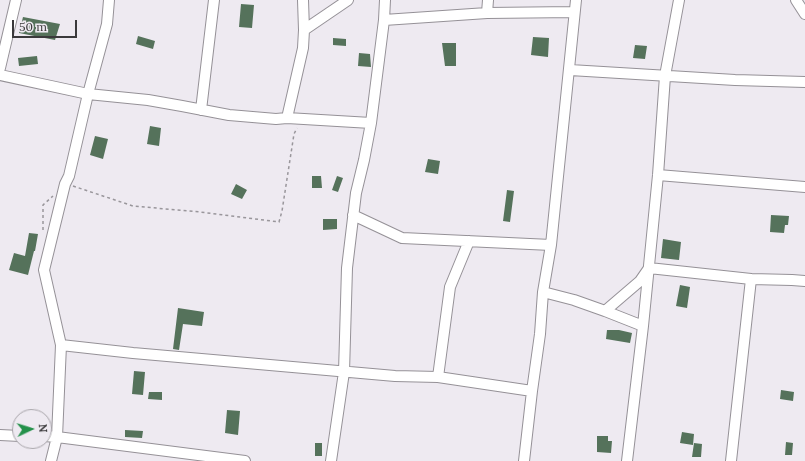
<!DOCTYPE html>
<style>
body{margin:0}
#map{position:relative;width:805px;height:461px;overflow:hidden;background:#eeeaf1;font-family:Lora,serif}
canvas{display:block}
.north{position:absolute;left:12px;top:409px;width:40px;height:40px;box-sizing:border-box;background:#eeeaf1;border:1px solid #a6a3a8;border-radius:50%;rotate:86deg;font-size:11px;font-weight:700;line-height:16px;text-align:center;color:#3a393b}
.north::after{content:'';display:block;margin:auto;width:14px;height:18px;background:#24914a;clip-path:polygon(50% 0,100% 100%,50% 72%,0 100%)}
.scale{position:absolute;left:12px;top:20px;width:65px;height:18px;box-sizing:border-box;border:2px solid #3a393b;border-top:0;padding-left:5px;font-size:12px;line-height:14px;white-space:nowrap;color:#3a393b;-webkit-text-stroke:3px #eeeaf1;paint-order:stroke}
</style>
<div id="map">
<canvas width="805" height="461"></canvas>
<div class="north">N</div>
<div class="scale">50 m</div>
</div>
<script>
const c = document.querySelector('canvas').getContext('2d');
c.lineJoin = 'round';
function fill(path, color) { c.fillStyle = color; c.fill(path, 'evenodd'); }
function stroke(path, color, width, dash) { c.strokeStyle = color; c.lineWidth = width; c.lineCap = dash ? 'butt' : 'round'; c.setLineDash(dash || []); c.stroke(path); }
const building = new Path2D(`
 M 241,4 L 254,5 L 252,28 L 239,27 Z
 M 23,17 L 60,24 L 55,40 L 19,33 Z
 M 138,36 L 155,41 L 153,49 L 136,44 Z
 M 533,37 L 549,38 L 548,57 L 531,55 Z
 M 333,38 L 346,39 L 346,46 L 333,45 Z
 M 442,43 L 456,43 L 456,66 L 445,66 Z
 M 635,45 L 647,46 L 645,59 L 633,58 Z
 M 359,53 L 370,54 L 371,67 L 358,66 Z
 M 37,56 L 38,64 L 19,66 L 18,58 Z
 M 150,126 L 161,128 L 159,146 L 147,144 Z
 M 95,136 L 108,139 L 103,159 L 90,155 Z
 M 428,159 L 440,161 L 438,174 L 425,172 Z
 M 312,176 L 321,176 L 322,188 L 312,188 Z
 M 337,176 L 343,178 L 338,192 L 332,190 Z
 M 236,184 L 247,190 L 242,199 L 231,194 Z
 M 507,190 L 514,191 L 510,222 L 503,221 Z
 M 771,215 L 789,216 L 788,225 L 785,225 L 784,233 L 770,232 Z
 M 323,219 L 337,219 L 337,229 L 323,230 Z
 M 29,233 L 38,234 L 35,251 L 34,251 L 28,275 L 9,270 L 14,253 L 25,256 Z
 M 663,239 L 681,242 L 679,260 L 661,258 Z
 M 680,285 L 690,287 L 687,308 L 676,306 Z
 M 178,308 L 204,312 L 202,326 L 183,324 L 179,350 L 173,349 Z
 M 607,330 L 619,330 L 632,333 L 630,343 L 606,339 Z
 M 134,371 L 145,372 L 143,395 L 132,394 Z
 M 781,390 L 794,392 L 793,401 L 780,399 Z
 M 149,392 L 162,392 L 162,400 L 148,399 Z
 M 227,410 L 240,411 L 238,435 L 225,433 Z
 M 125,430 L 143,431 L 142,438 L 125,437 Z
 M 682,432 L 694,434 L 693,445 L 680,443 Z
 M 597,436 L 608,436 L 608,441 L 612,441 L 611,453 L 597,452 Z
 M 786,442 L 793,443 L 792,455 L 785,455 Z
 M 315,443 L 322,443 L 322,456 L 315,456 Z
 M 694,443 L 702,444 L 701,457 L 692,457 Z`);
const path = new Path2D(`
 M 73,186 L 133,206 L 200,212 L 279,222 L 282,211 L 294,134 L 297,128
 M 43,230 L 43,205 L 53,196`);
const minor = new Path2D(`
 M 385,0 L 384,20 L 487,13
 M 488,0 L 487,13 L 574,12
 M 796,0 L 805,14
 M 304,30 L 348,0
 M 0,68 L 16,0
 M 570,70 L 735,80 L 805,82
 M 0,75 L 88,94 L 148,100 L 182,106 L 229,115 L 276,119 L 287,118 L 371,123 L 384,20
 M 201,110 L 214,0
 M 287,118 L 303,48 L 304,30 L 303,0
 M 658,175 L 805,187
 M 353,215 L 402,238 L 551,245
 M 543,292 L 574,300 L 605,311 L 640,281 L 649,268 L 751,279 L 792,280 L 805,281
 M 605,311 L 643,326 L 627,461
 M 643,326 L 658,175 L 665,76 L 679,0
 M 61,345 L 133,353 L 395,376 L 438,377 L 532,391
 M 438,377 L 450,287 L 469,241
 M 0,435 L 20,436
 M 44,436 L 57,437 L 61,345 L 44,270 L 65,184 L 69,176 L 88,94 L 107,24 L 109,0
 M 51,461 L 57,437 L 245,461
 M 331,461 L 344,372 L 347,268 L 356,193 L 364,160 L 371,123
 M 524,461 L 532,391 L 540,334 L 543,292 L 551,245 L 576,0
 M 731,461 L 751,279`);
fill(building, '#55725b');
stroke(minor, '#959197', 12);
stroke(path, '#99969b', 1.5, [3, 3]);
stroke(minor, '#fff', 10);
</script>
